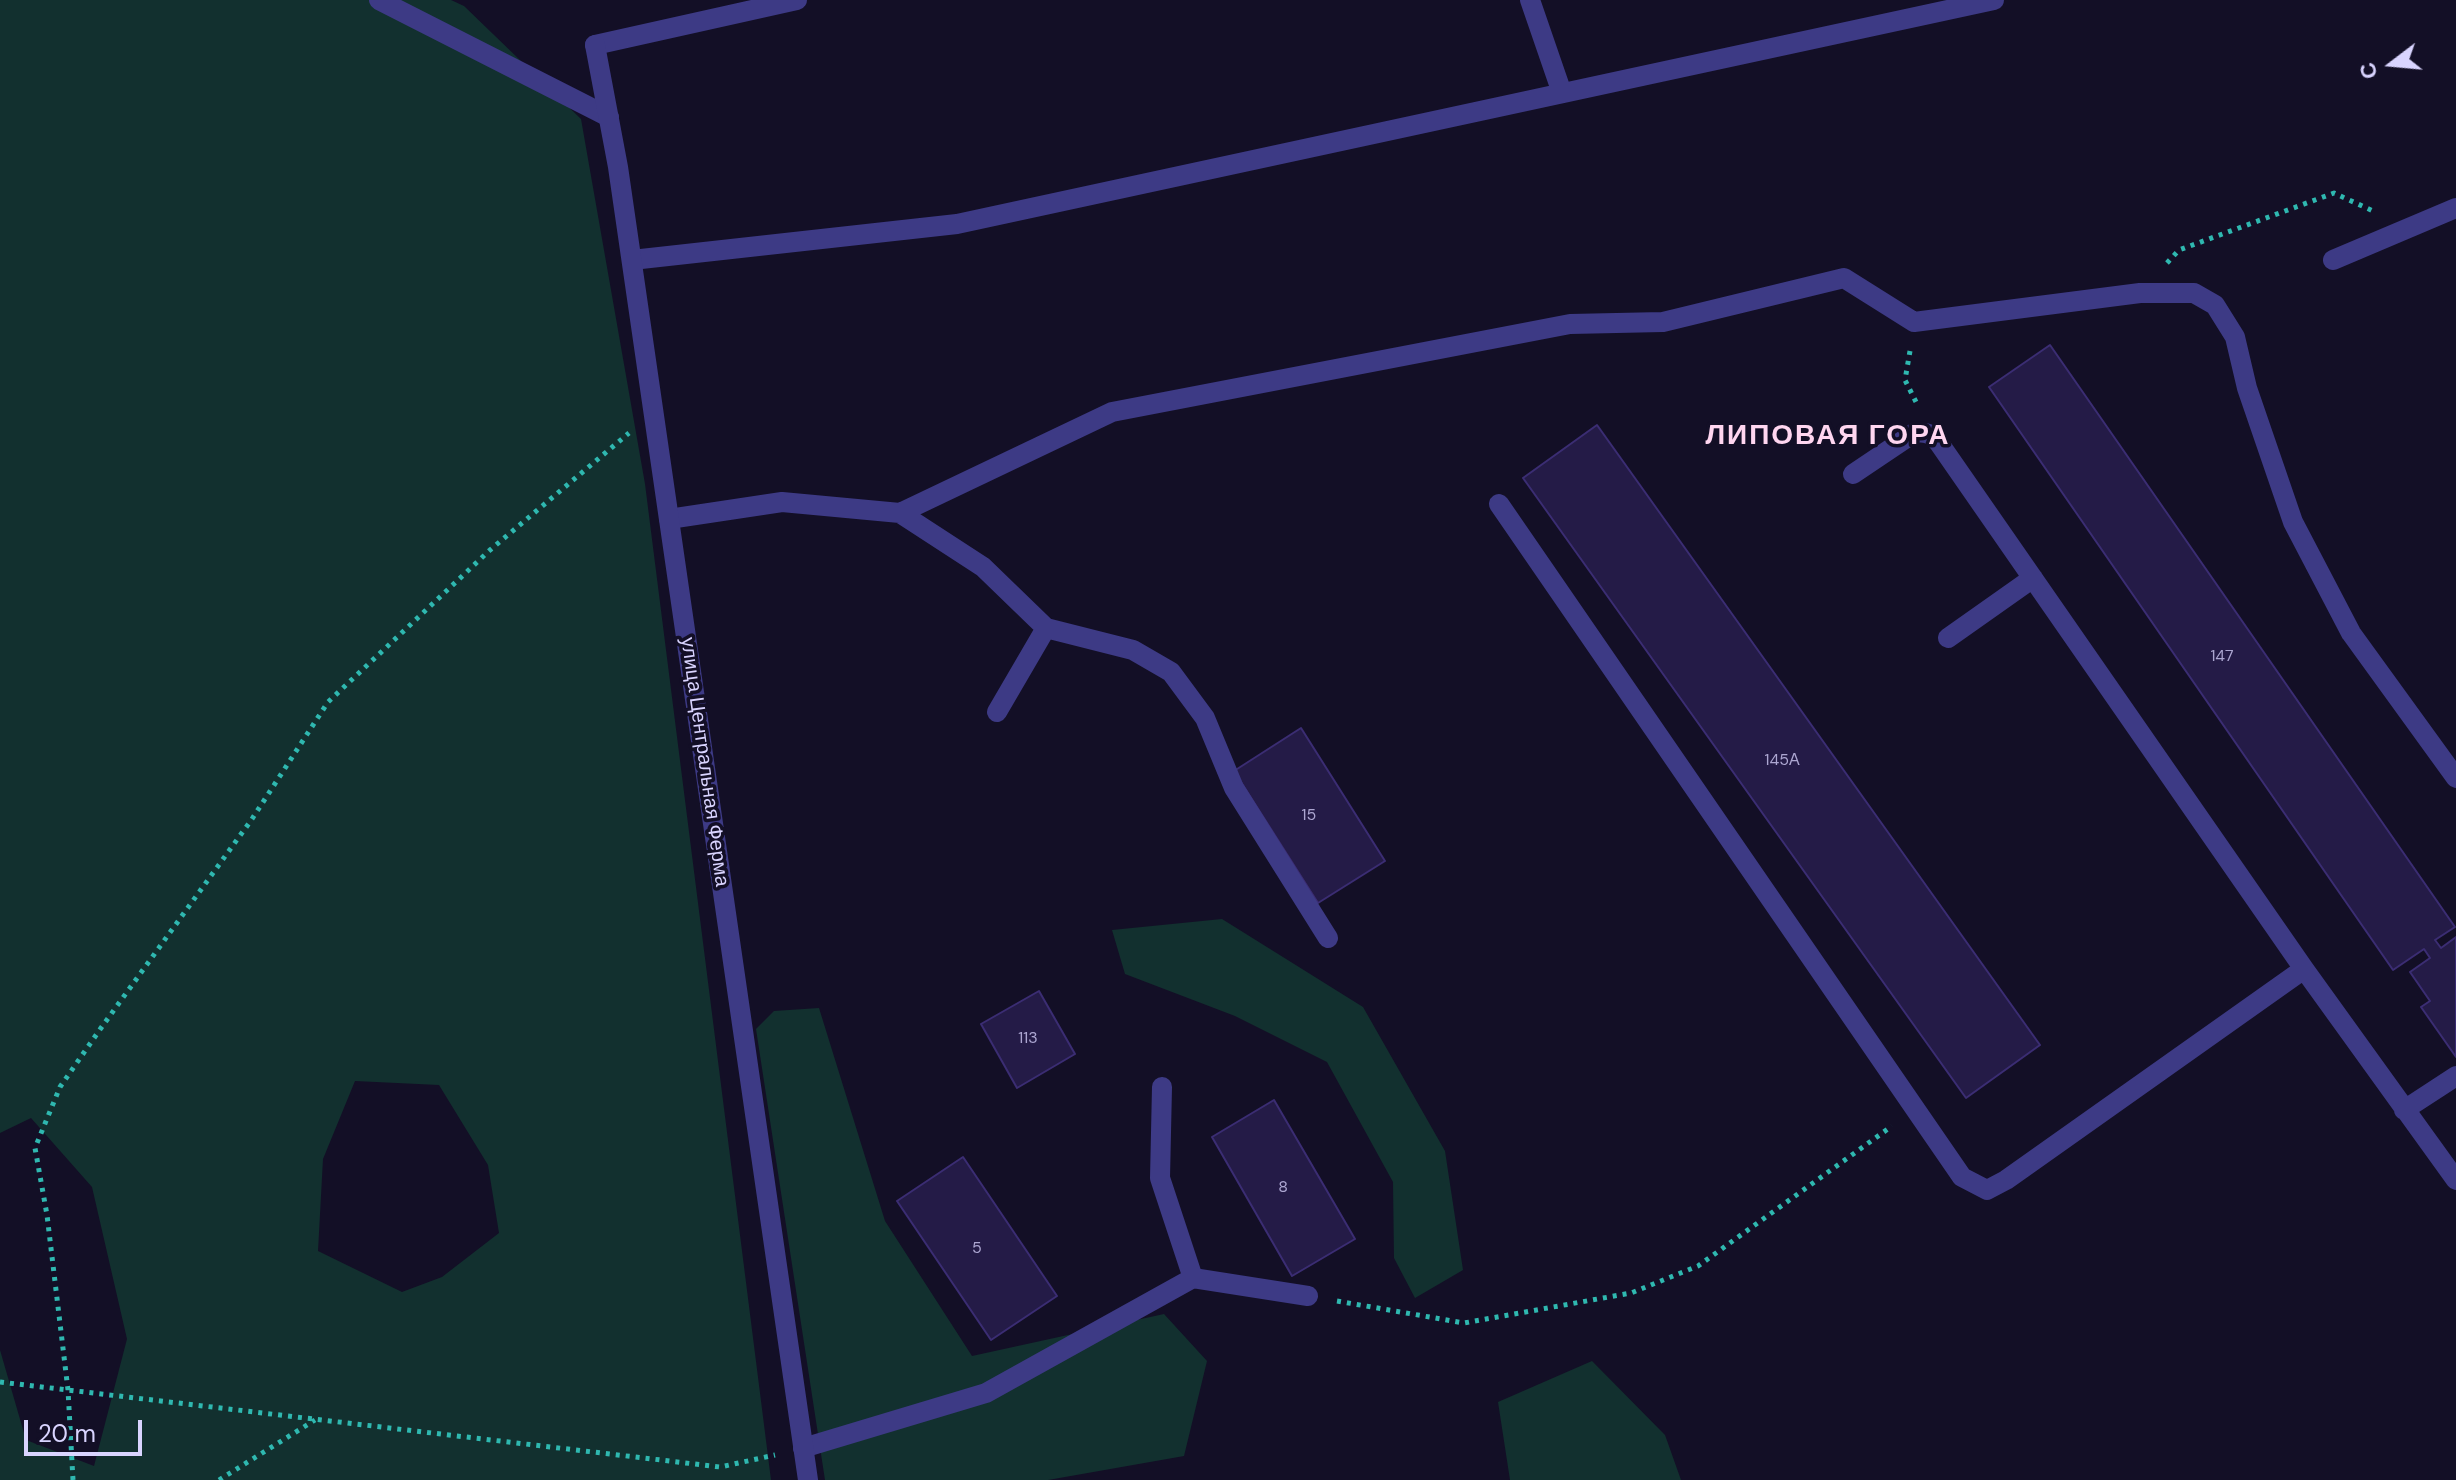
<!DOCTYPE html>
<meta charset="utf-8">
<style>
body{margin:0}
#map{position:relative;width:2456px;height:1480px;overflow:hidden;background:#130f26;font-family:"DM Sans",sans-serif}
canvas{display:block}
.north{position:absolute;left:2352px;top:24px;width:80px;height:80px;-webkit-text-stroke:6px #130f26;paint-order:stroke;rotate:254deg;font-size:22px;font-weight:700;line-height:32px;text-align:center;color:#d9d4ff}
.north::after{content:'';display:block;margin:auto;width:28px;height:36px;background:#d9d4ff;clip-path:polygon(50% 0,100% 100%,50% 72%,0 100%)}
.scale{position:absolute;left:24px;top:1420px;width:118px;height:36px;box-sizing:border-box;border:4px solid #d9d4ff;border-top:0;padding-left:10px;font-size:24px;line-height:28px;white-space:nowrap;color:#d9d4ff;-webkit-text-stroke:6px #130f26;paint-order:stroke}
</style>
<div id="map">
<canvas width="2456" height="1480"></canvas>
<div class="north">С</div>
<div class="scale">20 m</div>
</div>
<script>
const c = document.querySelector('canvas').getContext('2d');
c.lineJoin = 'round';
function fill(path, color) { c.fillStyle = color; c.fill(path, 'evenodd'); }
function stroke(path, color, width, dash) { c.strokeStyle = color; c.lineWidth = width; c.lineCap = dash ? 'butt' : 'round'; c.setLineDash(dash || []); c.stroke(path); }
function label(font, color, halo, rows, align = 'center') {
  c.font = font + ' "DM Sans",sans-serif'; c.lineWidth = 7; c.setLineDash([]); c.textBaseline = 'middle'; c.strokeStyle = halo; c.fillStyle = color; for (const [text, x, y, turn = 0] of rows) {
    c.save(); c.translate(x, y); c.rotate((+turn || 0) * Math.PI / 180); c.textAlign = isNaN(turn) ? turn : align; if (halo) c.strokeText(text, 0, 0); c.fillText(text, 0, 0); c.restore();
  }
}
const green = new Path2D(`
 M 0,0 L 451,0 L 464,6 L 581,119 L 645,484 L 771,1480 L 0,1480 L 0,1350 L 26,1440 L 94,1466 L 127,1339 L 92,1187 L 31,1118 L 0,1133 ZM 355,1081 L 439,1085 L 488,1165 L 499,1233 L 442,1277 L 402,1292 L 318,1251 L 323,1159 Z
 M 1222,919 L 1363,1007 L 1445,1151 L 1463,1270 L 1415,1298 L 1394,1258 L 1393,1182 L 1327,1062 L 1235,1016 L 1125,974 L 1112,930 Z
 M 819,1008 L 885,1221 L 972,1356 L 1164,1314 L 1207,1361 L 1184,1456 L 1048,1480 L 825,1480 L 756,1029 L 774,1011 Z
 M 1592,1361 L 1665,1435 L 1681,1480 L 1510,1480 L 1498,1402 Z`);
const building = new Path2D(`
 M 2050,345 L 2455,927 L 2435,940 L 2441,948 L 2456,937 L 2456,1057 L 2421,1007 L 2430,1001 L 2410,972 L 2430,958 L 2424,949 L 2393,970 L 1989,387 Z
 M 1597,425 L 2040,1045 L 1966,1098 L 1523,478 Z
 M 1301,728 L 1385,861 L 1318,903 L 1234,771 Z
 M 1039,991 L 1075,1054 L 1017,1088 L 981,1024 Z
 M 1274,1100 L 1355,1239 L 1292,1276 L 1212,1137 Z
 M 963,1157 L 1057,1296 L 991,1340 L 897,1201 Z`);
const path = new Path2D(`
 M 2167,263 L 2179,250 L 2334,193 L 2373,211
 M 1910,351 L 1905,380 L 1916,402
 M 1337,1301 L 1464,1323 L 1631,1293 L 1698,1266 L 1892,1126
 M 0,1382 L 720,1467 L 775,1455
 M 73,1480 L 68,1390 L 47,1215 L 35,1148 L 60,1087 L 101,1028 L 252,819 L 328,702 L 490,550 L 629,433
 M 219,1480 L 315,1420`);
const lane = new Path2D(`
 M 379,0 L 609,117
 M 1530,0 L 1562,93
 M 595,45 L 797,0
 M 632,260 L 957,224 L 1994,0
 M 2333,260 L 2456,208
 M 1853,474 L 1914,433 C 1927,431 1931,434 1939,443 L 2304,969 L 2456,1180
 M 1499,504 L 1962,1177 L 1987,1190 L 2006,1180 L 2304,969
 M 900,513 L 983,567 L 1046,628 L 1133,650 L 1171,672 L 1205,718 L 1234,788 L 1328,938
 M 669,519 L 782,502 L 900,513 L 1112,412 L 1570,324 L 1663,322 L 1844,278 L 1914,322 L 2140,293 L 2194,293 L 2215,305 L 2235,337 L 2247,388 L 2293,522 L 2351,633 L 2456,778
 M 1948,638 L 2033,578
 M 997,712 L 1046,628
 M 1162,1087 L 1160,1178 L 1193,1278
 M 2404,1110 L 2456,1076
 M 803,1448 L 986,1393 L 1193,1278 L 1308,1296`);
const street = new Path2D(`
 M 595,45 L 618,167 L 808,1480`);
const numberNames = [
 ["147",2222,657],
 ["145А",1782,761],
 ["15",1309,816],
 ["113",1028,1039],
 ["8",1283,1188],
 ["5",977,1249]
];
const streetNames = [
 ["улица Центральная Ферма",704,762,82]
];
const districtNames = [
 ["ЛИПОВАЯ ГОРА",1828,437]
];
fill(green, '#12302f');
fill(building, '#241b47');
stroke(building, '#3b2d73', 2);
stroke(path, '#2fb8b0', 5, [4, 6]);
stroke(lane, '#3d3a85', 20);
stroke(street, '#3d3a85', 20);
label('16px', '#aca6d1', null, numberNames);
label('20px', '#d9d4ff', '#130f26', streetNames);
c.letterSpacing = '2px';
label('bold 28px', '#ffd6f0', '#130f26', districtNames);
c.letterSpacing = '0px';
</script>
